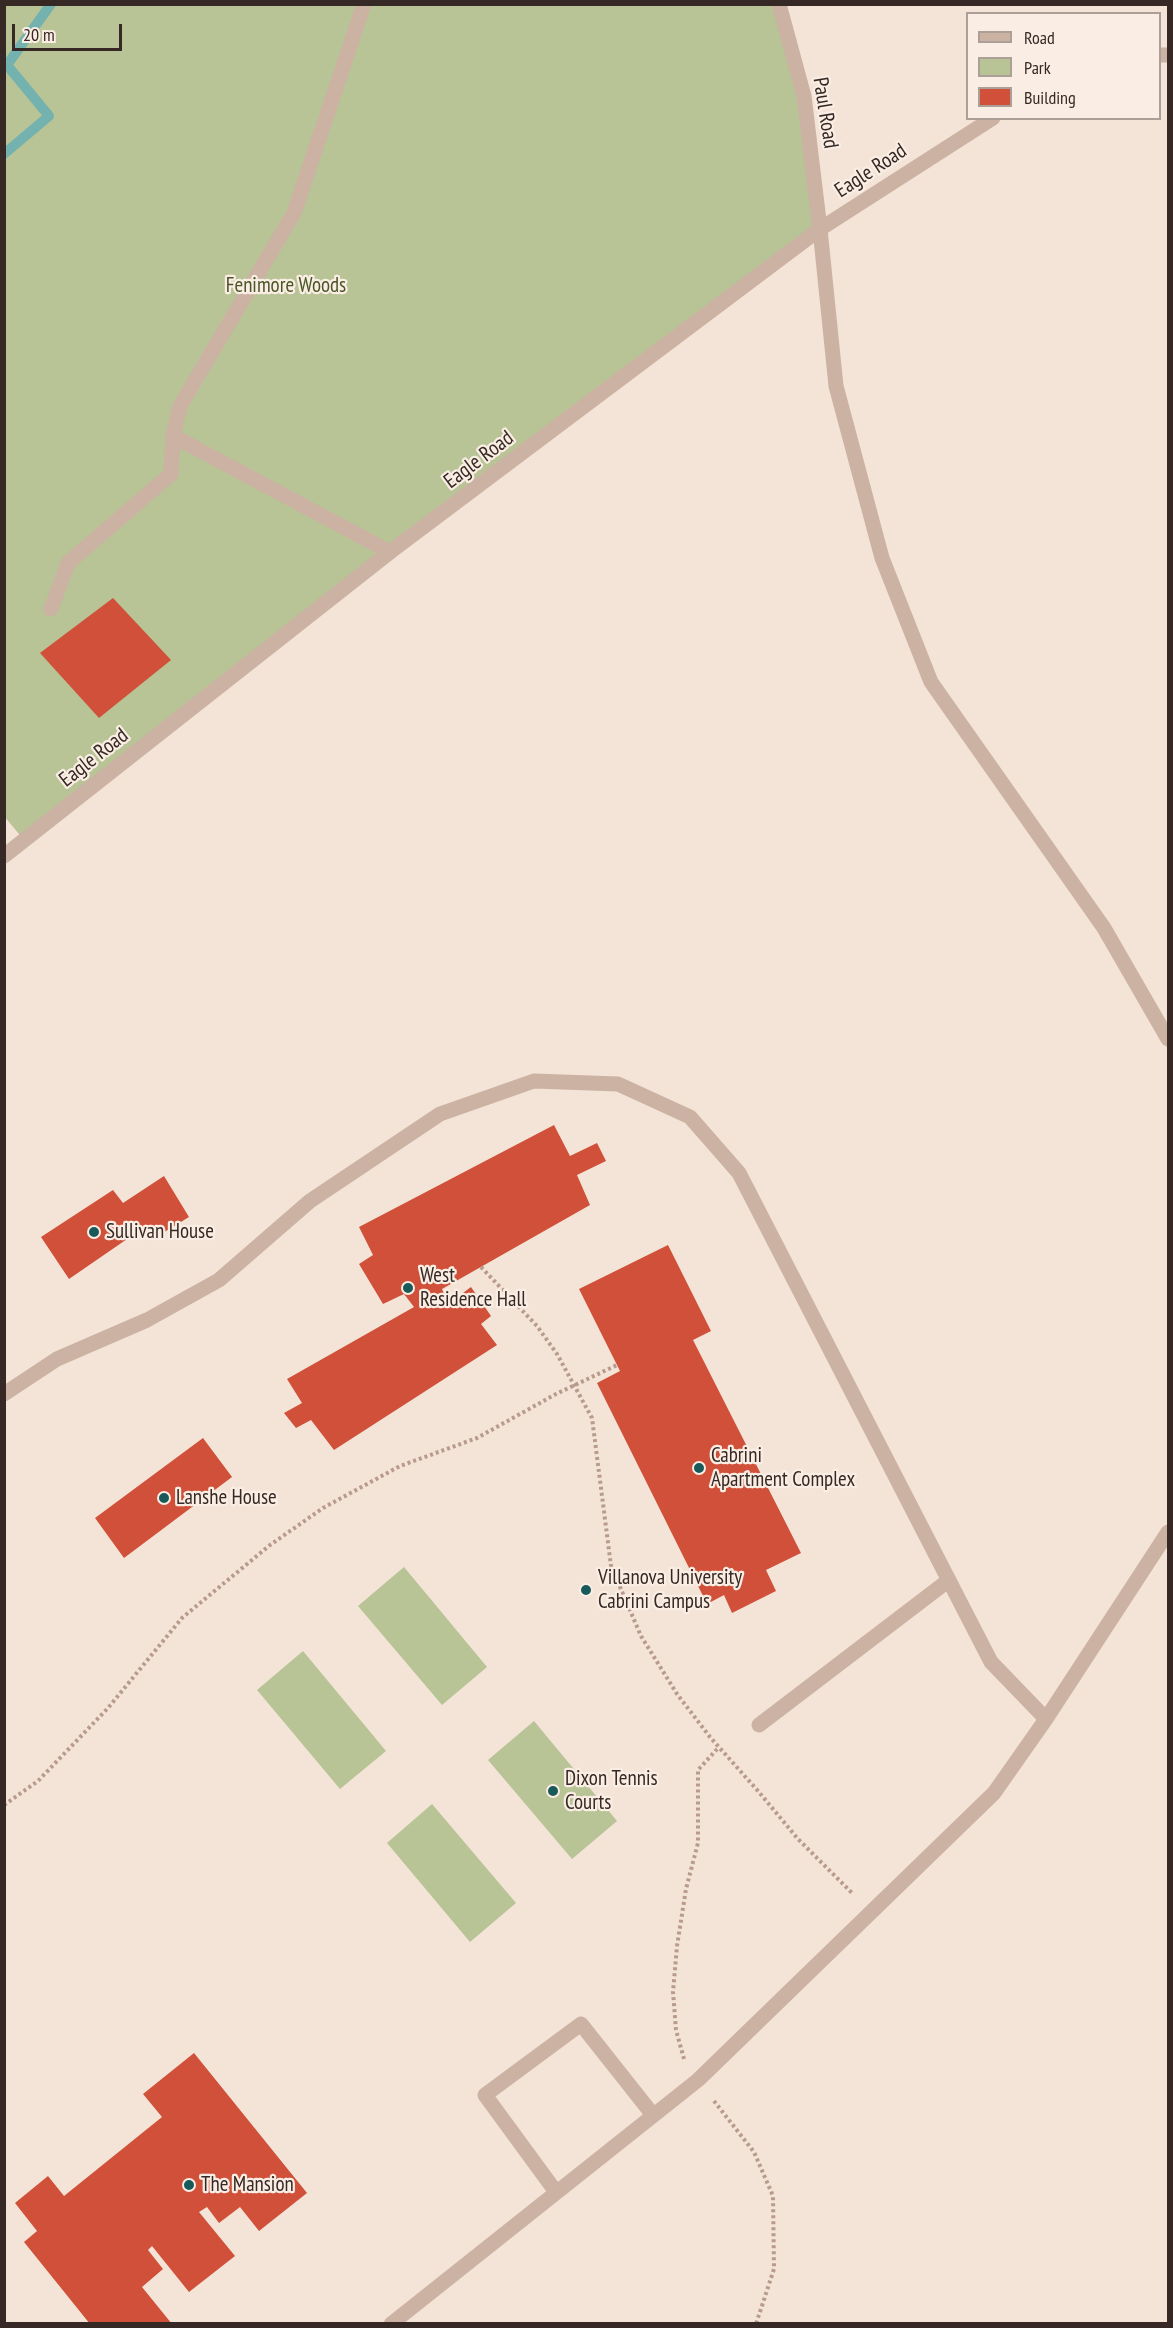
<!DOCTYPE html>
<style>
body{margin:0}
#map{position:relative;width:1173px;height:2328px;overflow:hidden;background:#f3e4d7;font-family:"PT Sans Narrow",sans-serif}
canvas{display:block}
.frame{position:absolute;inset:0;border:6px solid #362925;pointer-events:none}
.legend{position:absolute;left:966px;top:12px;width:195px;height:108px;box-sizing:border-box;background:#faeee4;border:2px solid #ac9f98;margin:0;padding:8px 10px;list-style:none;font-size:18px;color:#362925}
.legend li{display:flex;align-items:center;gap:12px;height:30px}
.legend b{width:30px;border:2px solid #ac9f98}
.scale{position:absolute;left:12px;top:24px;width:110px;height:27px;box-sizing:border-box;border:3px solid #362925;border-top:0;padding-left:8px;font-size:18px;line-height:21px;white-space:nowrap;color:#362925;-webkit-text-stroke:4px #faeee4;paint-order:stroke}
</style>
<div id="map">
<canvas width="1173" height="2328"></canvas>
<div class="frame"></div>
<ul class="legend">
<li><b style="height:8px;background:#ccb2a3"></b>Road</li>
<li><b style="height:16px;background:#b8c396"></b>Park</li>
<li><b style="height:16px;background:#d05039"></b>Building</li>
</ul>
<div class="scale">20 m</div>
</div>
<script>
const c = document.querySelector('canvas').getContext('2d');
c.lineJoin = 'round';
function fill(path, color) { c.fillStyle = color; c.fill(path, 'evenodd'); }
function stroke(path, color, width, dash) { c.strokeStyle = color; c.lineWidth = width; c.lineCap = dash ? 'butt' : 'round'; c.setLineDash(dash || []); c.stroke(path); }
function label(font, color, halo, rows, align = 'center') {
  c.font = font + ' "PT Sans Narrow",sans-serif'; c.lineWidth = 4.5; c.setLineDash([]); c.textBaseline = 'middle'; c.strokeStyle = halo; c.fillStyle = color; for (const [text, x, y, turn = 0] of rows) {
    c.save(); c.translate(x, y); c.rotate((+turn || 0) * Math.PI / 180); c.textAlign = isNaN(turn) ? turn : align; if (halo) c.strokeText(text, 0, 0); c.fillText(text, 0, 0); c.restore();
  }
}
const green = new Path2D(`
 M 4,5 L 779,5 L 804,96 L 820,229 L 24,840 L 4,816 Z
 M 404,1567 L 487,1667 L 442,1705 L 358,1606 Z
 M 303,1651 L 386,1751 L 340,1789 L 257,1690 Z
 M 534,1721 L 617,1821 L 572,1859 L 488,1760 Z
 M 432,1804 L 516,1903 L 470,1942 L 387,1843 Z`);
const stream = new Path2D(`
 M 4,154 L 49,116 L 7,65 L 51,4`);
const building = new Path2D(`
 M 113,598 L 171,660 L 99,718 L 40,653 Z
 M 554,1125 L 570,1156 L 597,1143 L 606,1161 L 577,1175 L 590,1205 L 442,1289 L 448,1304 L 471,1287 L 491,1316 L 481,1324 L 497,1345 L 334,1450 L 311,1420 L 296,1428 L 284,1413 L 302,1403 L 287,1379 L 414,1307 L 404,1294 L 383,1304 L 359,1264 L 373,1255 L 359,1227 Z
 M 164,1176 L 189,1217 L 153,1239 L 146,1226 L 69,1279 L 41,1237 L 113,1190 L 123,1203 Z
 M 668,1245 L 711,1331 L 693,1340 L 801,1553 L 766,1570 L 776,1591 L 732,1613 L 724,1595 L 707,1604 L 597,1383 L 620,1371 L 579,1289 Z
 M 203,1438 L 232,1477 L 124,1558 L 95,1518 Z
 M 194,2053 L 307,2193 L 259,2231 L 240,2207 L 219,2223 L 207,2207 L 199,2212 L 235,2256 L 189,2292 L 152,2246 L 148,2250 L 163,2269 L 142,2287 L 172,2324 L 90,2324 L 24,2242 L 37,2231 L 15,2203 L 48,2176 L 64,2196 L 162,2117 L 143,2094 Z`);
const path = new Path2D(`
 M 481,1267 L 537,1326 L 557,1354 L 592,1418 L 611,1566 L 641,1636 L 677,1694 L 710,1737 L 758,1791 L 798,1839 L 853,1894
 M 4,1805 L 38,1781 L 108,1708 L 182,1618 L 270,1545 L 323,1508 L 400,1466 L 477,1438 L 556,1394 L 617,1365
 M 684,2059 L 676,2030 L 673,1992 L 677,1946 L 686,1889 L 698,1843 L 698,1770 L 719,1747
 M 714,2101 L 754,2152 L 773,2196 L 774,2269 L 756,2324`);
const service = new Path2D(`
 M 820,229 L 836,386 L 882,558 L 931,682 L 1104,928 L 1168,1039
 M 173,436 L 390,552
 M 51,609 L 68,563 L 171,474 L 173,436 L 180,406 L 294,213 L 364,4
 M 4,1394 L 57,1359 L 147,1320 L 219,1280 L 310,1201 L 440,1114 L 534,1081 L 618,1084 L 690,1117 L 739,1173 L 991,1662 L 1046,1719
 M 759,1725 L 949,1580
 M 556,2192 L 485,2095 L 581,2024 L 653,2115
 M 391,2324 L 698,2080 L 994,1793 L 1046,1719 L 1168,1532`);
const minor = new Path2D(`
 M 779,4 L 804,96 L 820,229`);
const tertiary = new Path2D(`
 M 1160,55 L 1168,55
 M 4,856 L 390,552 L 820,229 L 993,118`);
const markers = [
 [94,1232,6,"#185a59"],
 [408,1288,6,"#185a59"],
 [699,1468,6,"#185a59"],
 [164,1498,6,"#185a59"],
 [586,1590,6,"#185a59"],
 [553,1791,6,"#185a59"],
 [189,2185,6,"#185a59"]
];
const streetNames = [
 ["Paul Road",825,113,81],
 ["Eagle Road",871,171,-33],
 ["Eagle Road",479,460,-37],
 ["Eagle Road",94,758,-38]
];
const parkNames = [
 ["Fenimore Woods",286,286]
];
const poiNames = [
 ["Sullivan House",106,1232],
 ["West",420,1276],
 ["Residence Hall",420,1300],
 ["Cabrini",711,1456],
 ["Apartment Complex",711,1480],
 ["Lanshe House",176,1498],
 ["Villanova University",598,1578],
 ["Cabrini Campus",598,1602],
 ["Dixon Tennis",565,1779],
 ["Courts",565,1803],
 ["The Mansion",201,2185]
];
fill(green, '#b8c396');
stroke(stream, '#74b2af', 10);
fill(building, '#d05039');
stroke(path, '#b89b8d', 4, [3, 3]);
stroke(service, '#ccb2a3', 15);
stroke(minor, '#ccb2a3', 15);
stroke(tertiary, '#ccb2a3', 15);
for (const [x, y, r, color] of markers) { const dot = new Path2D(); dot.arc(x, y, r, 0, 2 * Math.PI); c.fillStyle = color; c.fill(dot); stroke(dot, '#faeee4', 2); }
label('21px', '#362925', '#faeee4', streetNames);
label('21px', '#495627', '#faeee4', parkNames);
label('21px', '#362925', '#faeee4', poiNames, 'left');
</script>
